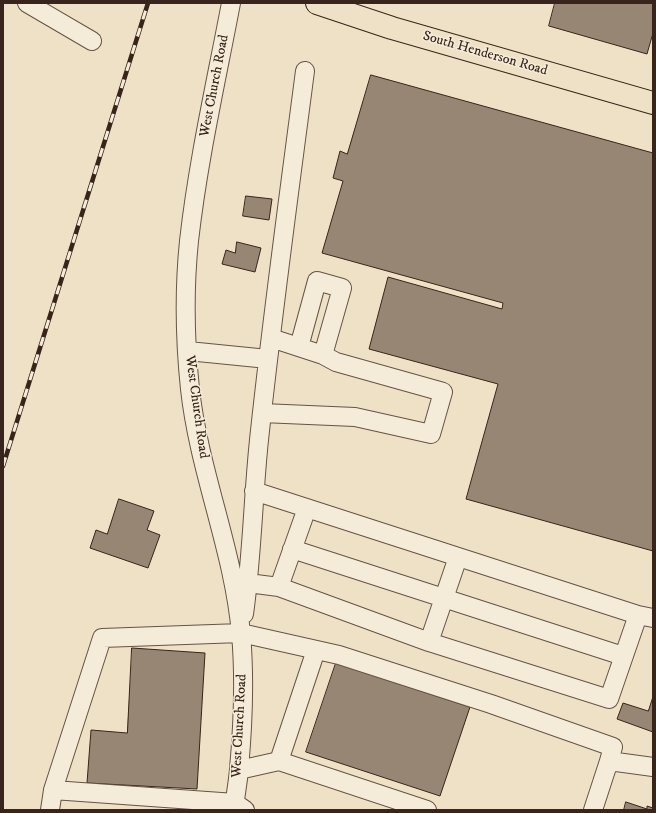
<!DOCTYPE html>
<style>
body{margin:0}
#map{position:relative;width:656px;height:813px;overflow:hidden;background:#eee1c5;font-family:"IM FELL DW Pica",serif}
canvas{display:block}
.frame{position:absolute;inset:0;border:4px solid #38241a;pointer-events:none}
</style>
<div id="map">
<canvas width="656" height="813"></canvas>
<div class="frame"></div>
</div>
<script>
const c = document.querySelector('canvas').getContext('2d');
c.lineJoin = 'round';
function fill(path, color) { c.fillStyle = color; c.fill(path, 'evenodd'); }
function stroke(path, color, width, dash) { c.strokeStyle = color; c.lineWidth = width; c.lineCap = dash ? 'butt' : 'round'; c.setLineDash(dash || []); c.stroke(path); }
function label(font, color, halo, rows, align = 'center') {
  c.font = font + ' "IM FELL DW Pica",serif'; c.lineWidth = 3; c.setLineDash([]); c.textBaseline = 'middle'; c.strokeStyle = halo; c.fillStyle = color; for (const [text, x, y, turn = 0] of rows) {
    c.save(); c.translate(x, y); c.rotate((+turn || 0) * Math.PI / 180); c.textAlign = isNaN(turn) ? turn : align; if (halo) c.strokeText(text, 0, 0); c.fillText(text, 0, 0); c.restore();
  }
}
const building = new Path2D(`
 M 555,3 L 653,3 L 653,33 L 647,54 L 549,26 Z
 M 371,75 L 653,153 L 653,551 L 466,499 L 498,384 L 369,349 L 388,277 L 502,309 L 503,303 L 322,253 L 343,181 L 333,178 L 340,151 L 347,154 Z
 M 246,196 L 272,199 L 269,220 L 243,216 Z
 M 237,242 L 261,248 L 255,272 L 222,264 L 226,250 L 235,253 Z
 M 119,499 L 154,511 L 147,530 L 160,535 L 148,568 L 90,548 L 96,530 L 107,534 Z
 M 132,648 L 205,653 L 197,789 L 87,783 L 91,730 L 127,733 Z
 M 336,663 L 470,707 L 440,796 L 306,752 Z
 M 653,697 L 653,732 L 617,719 L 623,703 L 648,711 Z
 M 626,802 L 647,809 L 647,806 L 653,808 L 653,810 L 624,810 Z`);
const minor = new Path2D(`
 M 27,3 L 92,41
 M 231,3 C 216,82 198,161 189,241 C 184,290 185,341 190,389 C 199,472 234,551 241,634 C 245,679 243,725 239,769 C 238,783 235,796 234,810
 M 299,347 L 317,281 L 342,288 L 323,355
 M 188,351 L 268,359
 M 262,413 L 355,417 L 431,434 L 443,392 L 336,362 L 323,355 L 271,338
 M 254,491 L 638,615
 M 292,549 L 623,656
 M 248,583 L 279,587 L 429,642 L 609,699 L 638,615 L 653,618
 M 279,587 L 307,508
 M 244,614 C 252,557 253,498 259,440 C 272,317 289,194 305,71
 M 429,642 L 458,557
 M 279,761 L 316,650
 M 239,770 L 279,761 L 427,810
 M 53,790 L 235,803 L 245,810
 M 50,810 L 53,790 L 102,638 L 241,633 L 339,655 L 491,704 L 613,747 L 609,761
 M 593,810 L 609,761 L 653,767`);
const major = new Path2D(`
 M 317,3 L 392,28 L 653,103`);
const rail = new Path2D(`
 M 3,466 L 148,3`);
const streetNames = [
 ["South Henderson Road",485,54,16],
 ["West Church Road",215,86,-79],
 ["West Church Road",196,407,82],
 ["West Church Road",240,726,-87]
];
fill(building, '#978673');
stroke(building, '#38241a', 1);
stroke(minor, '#665345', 20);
stroke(major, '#38241a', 24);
stroke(minor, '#f4ecd9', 18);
stroke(major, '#eee1c5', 22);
stroke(rail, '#38241a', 4.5);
stroke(rail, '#f4ecd9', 3, [9]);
label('14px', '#38241a', '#f4ecd9', streetNames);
</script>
